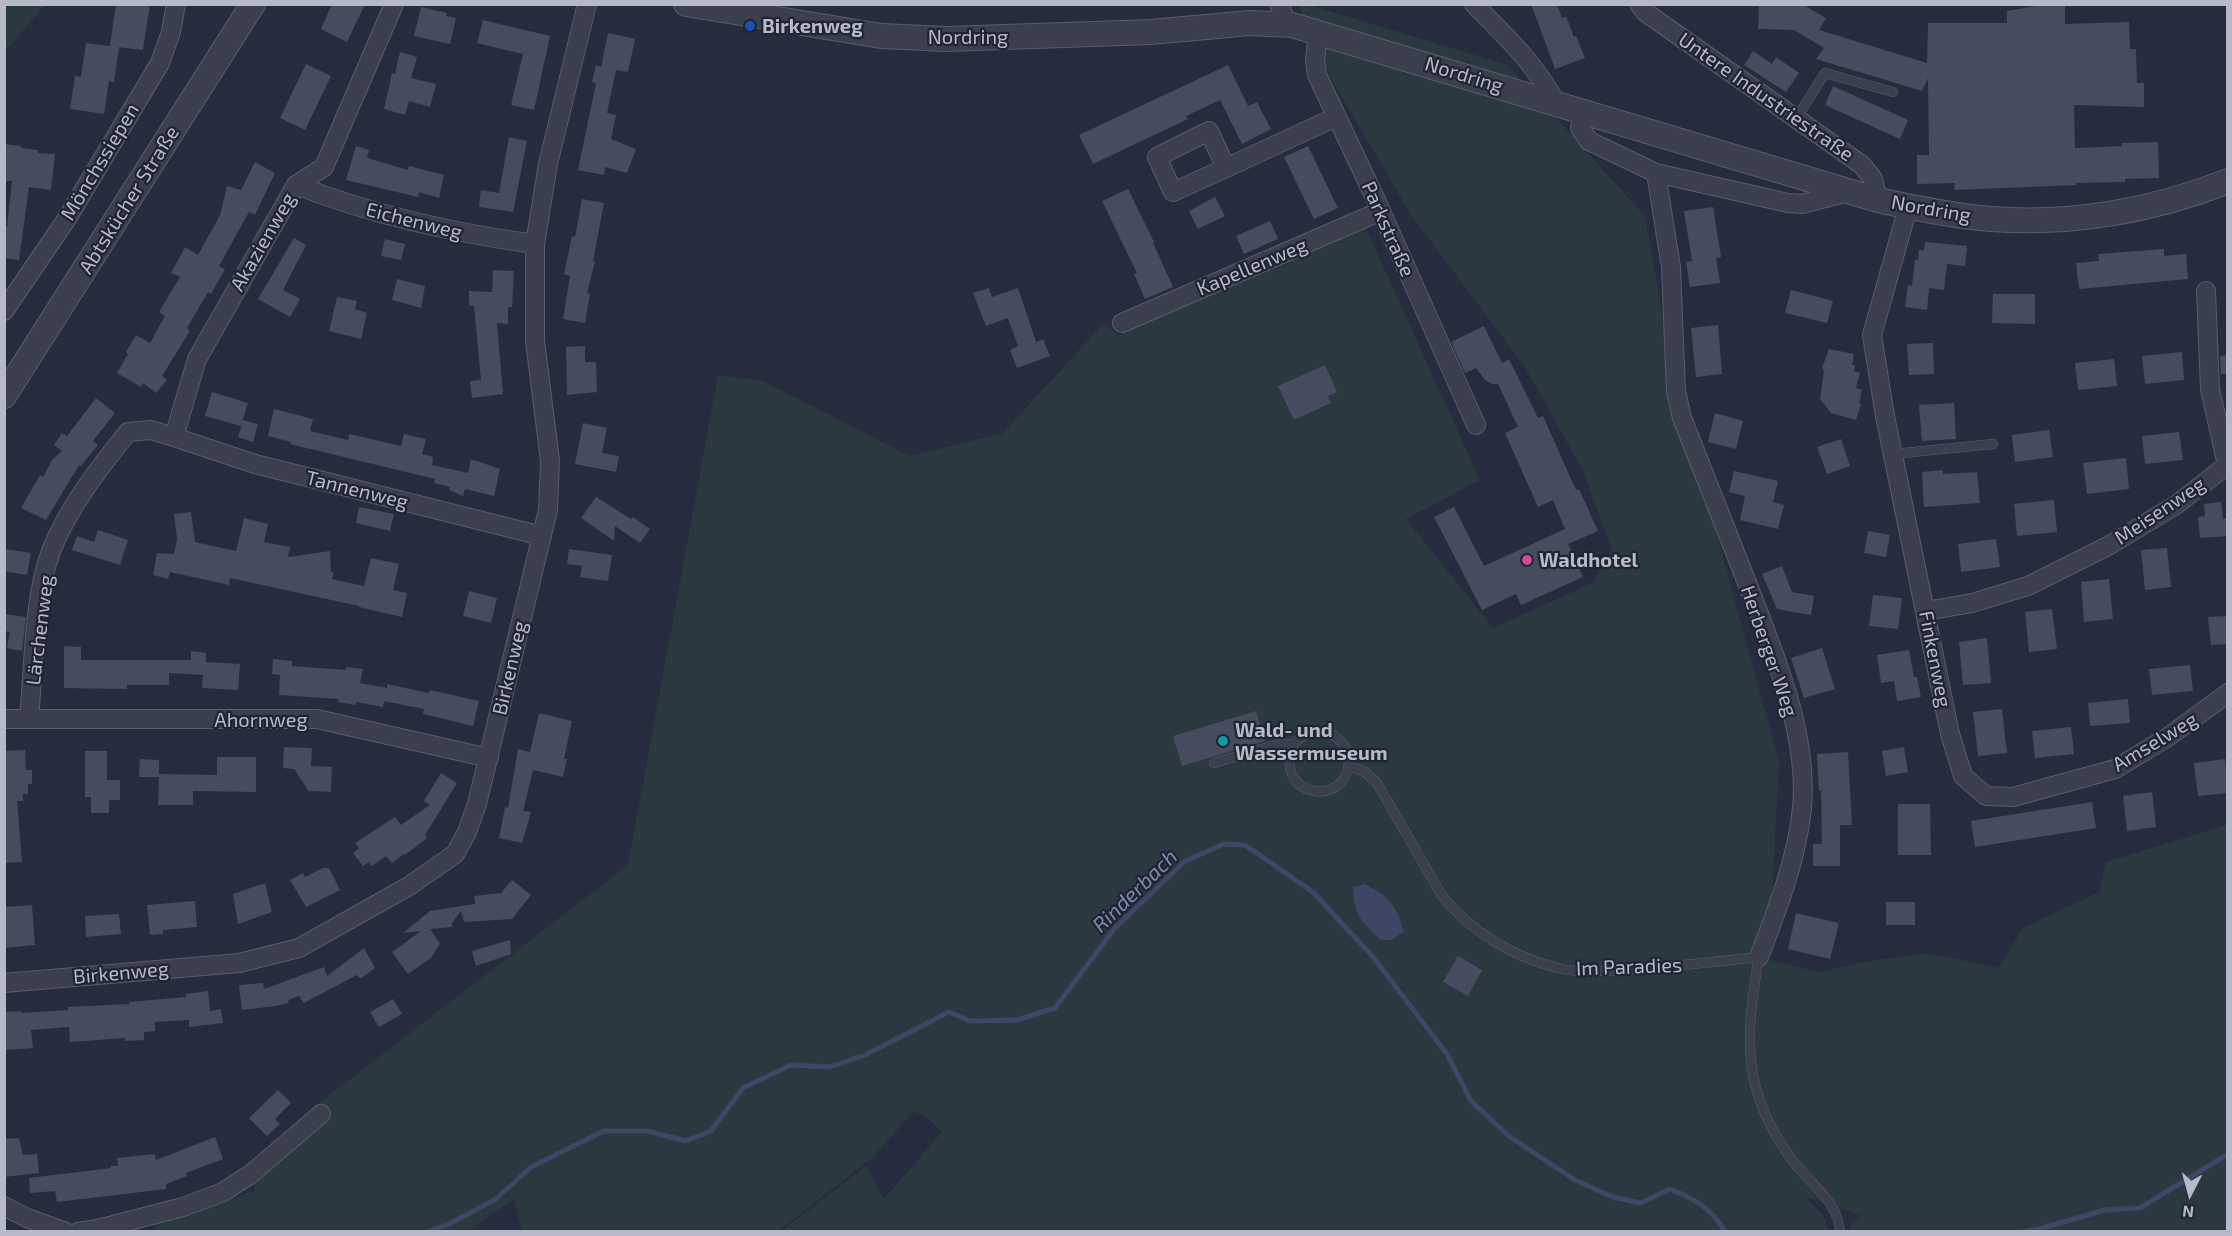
<!DOCTYPE html>
<meta charset="utf-8">
<style>
body{margin:0}
#map{position:relative;width:2232px;height:1236px;overflow:hidden;background:#262c3d;font-family:"Exo 2",sans-serif}
canvas{display:block}
.frame{position:absolute;inset:0;border:6px solid #b6bac8;pointer-events:none}
.north{position:absolute;left:2160px;top:1164px;width:60px;height:60px;-webkit-text-stroke:4px #1f2332;paint-order:stroke;rotate:186deg;font-size:16px;font-weight:700;line-height:24px;text-align:center;color:#b6bac8}
.north::after{content:'';display:block;margin:auto;width:21px;height:27px;background:#b6bac8;clip-path:polygon(50% 0,100% 100%,50% 72%,0 100%)}
</style>
<div id="map">
<canvas width="2232" height="1236"></canvas>
<div class="frame"></div>
<div class="north">N</div>
</div>
<script>
const c = document.querySelector('canvas').getContext('2d');
c.lineJoin = 'round';
function fill(path, color) { c.fillStyle = color; c.fill(path, 'evenodd'); }
function stroke(path, color, width, dash) { c.strokeStyle = color; c.lineWidth = width; c.lineCap = dash ? 'butt' : 'round'; c.setLineDash(dash || []); c.stroke(path); }
function label(font, color, halo, rows, align = 'center') {
  c.font = font + ' "Exo 2",sans-serif'; c.lineWidth = 4.5; c.setLineDash([]); c.textBaseline = 'middle'; c.strokeStyle = halo; c.fillStyle = color; for (const [text, x, y, turn = 0] of rows) {
    c.save(); c.translate(x, y); c.rotate((+turn || 0) * Math.PI / 180); c.textAlign = isNaN(turn) ? turn : align; if (halo) c.strokeText(text, 0, 0); c.fillText(text, 0, 0); c.restore();
  }
}
const green = new Path2D(`
 M 5,4 L 45,5 L 5,51 L 4,5 Z
 M 1298,5 L 1309,5 L 1508,65 L 1645,216 L 1674,379 L 1779,762 L 1769,959 L 1764,963 L 1770,960 L 1819,972 L 1870,961 L 1928,953 L 1999,968 L 2023,928 L 2099,892 L 2106,862 L 2227,825 L 2227,1231 L 1850,1231 L 1851,1224 L 1861,1216 L 1805,1196 L 1824,1216 L 1828,1231 L 781,1231 L 866,1166 L 884,1199 L 942,1132 L 927,1118 L 914,1111 L 872,1158 L 779,1231 L 522,1231 L 514,1199 L 468,1231 L 156,1232 L 154,1221 L 255,1191 L 255,1160 L 314,1107 L 628,865 L 718,375 L 763,381 L 910,456 L 1003,433 L 1103,324 L 1119,335 L 1364,224 L 1480,480 L 1406,519 L 1493,628 L 1592,583 L 1612,550 L 1582,469 L 1525,367 L 1411,215 L 1333,82 Z`);
const water = new Path2D(`
 M 1364,884 C 1390,897 1395,904 1404,931 L 1392,940 L 1381,940 C 1361,922 1354,915 1353,887 Z`);
const stream = new Path2D(`
 M 427,1232 L 449,1224 L 496,1199 L 531,1167 L 604,1131 L 647,1131 L 686,1141 L 711,1131 L 743,1088 L 791,1065 L 830,1067 L 865,1055 L 949,1012 L 970,1021 L 1017,1020 L 1055,1008 L 1115,928 L 1184,862 L 1223,844 L 1245,845 L 1313,892 L 1373,957 L 1447,1054 L 1471,1101 L 1510,1137 L 1575,1180 L 1613,1197 L 1641,1203 L 1670,1189 C 1693,1198 1713,1209 1725,1232
 M 2022,1232 L 2039,1229 L 2105,1210 L 2140,1208 L 2228,1154`);
const building = new Path2D(`
 M 116,4 L 150,4 L 143,50 L 117,47 L 119,47 L 114,82 L 109,81 L 104,114 L 70,109 L 75,76 L 81,77 L 86,43 L 110,46 Z
 M 332,4 L 365,4 L 347,42 L 321,29 Z
 M 1531,4 L 1557,4 L 1562,18 L 1566,16 L 1574,37 L 1576,36 L 1585,58 L 1555,69 Z
 M 1759,4 L 1802,4 L 1826,18 L 1819,30 L 1927,63 L 1928,23 L 2007,23 L 2007,11 L 2047,4 L 2065,4 L 2065,24 L 2129,22 L 2130,49 L 2136,49 L 2137,83 L 2144,83 L 2144,107 L 2074,105 L 2075,148 L 2122,146 L 2122,143 L 2158,142 L 2159,178 L 2125,179 L 2125,182 L 2076,183 L 2076,185 L 1954,190 L 1955,183 L 1917,184 L 1917,155 L 1929,155 L 1928,78 L 1922,91 L 1816,59 L 1824,48 L 1794,30 L 1758,29 Z
 M 421,7 L 447,13 L 446,16 L 456,18 L 450,44 L 414,36 Z
 M 483,20 L 550,36 L 534,110 L 511,105 L 523,54 L 477,43 Z
 M 608,33 L 635,39 L 628,72 L 616,70 L 607,113 L 616,115 L 611,139 L 636,149 L 627,173 L 605,167 L 604,175 L 578,170 L 596,83 L 592,82 L 596,65 L 601,67 Z
 M 1753,51 L 1772,64 L 1776,57 L 1799,73 L 1786,92 L 1744,65 Z
 M 400,52 L 417,57 L 411,78 L 436,84 L 430,107 L 409,101 L 405,115 L 384,109 L 392,73 L 395,74 Z
 M 306,64 L 331,76 L 305,130 L 280,118 Z
 M 1228,65 L 1248,106 L 1257,102 L 1271,129 L 1242,144 L 1220,100 L 1186,116 L 1188,119 L 1093,164 L 1079,135 Z
 M 1833,86 L 1908,120 L 1900,139 L 1825,105 Z
 M 509,137 L 527,141 L 513,212 L 479,207 L 481,190 L 499,193 Z
 M 4,144 L 21,146 L 21,148 L 38,150 L 38,153 L 55,154 L 51,190 L 29,187 L 19,260 L 4,258 L 4,227 L 7,227 L 12,181 L 4,181 Z
 M 356,146 L 369,150 L 367,158 L 408,170 L 409,166 L 444,175 L 439,198 L 419,192 L 418,197 L 346,180 Z
 M 1308,146 L 1338,208 L 1314,219 L 1284,157 Z
 M 255,162 L 275,173 L 255,215 L 249,212 L 219,266 L 225,269 L 211,294 L 208,292 L 187,328 L 190,331 L 162,376 L 167,380 L 156,393 L 143,383 L 141,387 L 117,373 L 128,354 L 126,352 L 136,335 L 150,343 L 165,316 L 159,312 L 180,277 L 171,273 L 185,247 L 198,255 L 220,215 L 227,186 L 241,190 Z
 M 1128,189 L 1154,242 L 1153,243 L 1173,287 L 1145,299 L 1134,274 L 1137,273 L 1102,201 Z
 M 1215,197 L 1225,216 L 1198,229 L 1189,211 Z
 M 582,199 L 604,203 L 593,261 L 595,262 L 587,293 L 590,294 L 585,323 L 563,319 L 570,276 L 564,274 L 572,236 L 575,237 Z
 M 1713,207 L 1721,257 L 1716,258 L 1720,283 L 1690,287 L 1686,262 L 1692,261 L 1684,211 Z
 M 1270,221 L 1278,239 L 1244,254 L 1236,236 Z
 M 294,238 L 306,245 L 283,290 L 300,299 L 290,317 L 258,299 Z
 M 385,239 L 405,244 L 401,260 L 381,256 Z
 M 1925,242 L 1967,246 L 1965,266 L 1947,264 L 1944,290 L 1929,288 L 1927,310 L 1905,307 L 1908,285 L 1912,286 L 1915,260 L 1918,260 L 1919,250 L 1924,250 Z
 M 2164,249 L 2164,256 L 2186,254 L 2188,279 L 2079,289 L 2076,263 L 2099,261 L 2098,254 Z
 M 493,270 L 514,271 L 512,307 L 508,307 L 508,324 L 497,323 L 503,394 L 472,398 L 470,381 L 481,380 L 474,306 L 469,305 L 469,291 L 492,292 Z
 M 397,279 L 425,286 L 421,308 L 392,300 Z
 M 989,288 L 992,297 L 1018,288 L 1036,342 L 1043,339 L 1050,356 L 1017,368 L 1010,350 L 1018,346 L 1008,318 L 986,326 L 973,293 Z
 M 1791,290 L 1833,301 L 1827,323 L 1785,313 Z
 M 1993,294 L 2035,294 L 2035,324 L 1992,323 Z
 M 337,297 L 357,301 L 355,309 L 367,313 L 361,339 L 329,331 Z
 M 1718,325 L 1722,374 L 1696,377 L 1691,328 Z
 M 1484,326 L 1502,363 L 1509,359 L 1538,418 L 1543,416 L 1576,490 L 1579,489 L 1598,531 L 1568,544 L 1583,577 L 1521,605 L 1516,594 L 1482,610 L 1434,517 L 1454,507 L 1484,566 L 1565,529 L 1553,500 L 1538,507 L 1505,433 L 1518,427 L 1498,384 L 1492,384 L 1485,380 L 1476,368 L 1465,373 L 1451,342 Z
 M 1933,343 L 1934,374 L 1909,375 L 1907,344 Z
 M 585,346 L 585,362 L 596,362 L 597,392 L 567,395 L 566,347 Z
 M 1829,349 L 1854,354 L 1852,365 L 1855,365 L 1854,371 L 1860,373 L 1856,388 L 1862,390 L 1859,403 L 1861,404 L 1856,420 L 1831,413 L 1820,399 L 1824,371 L 1822,368 Z
 M 2182,352 L 2184,380 L 2145,384 L 2142,356 Z
 M 2228,355 L 2228,374 L 2221,374 L 2220,356 Z
 M 2114,359 L 2117,386 L 2078,390 L 2075,363 Z
 M 1325,365 L 1337,392 L 1328,396 L 1331,403 L 1294,420 L 1278,386 Z
 M 212,392 L 248,403 L 241,426 L 205,416 Z
 M 96,398 L 115,413 L 93,441 L 98,445 L 81,466 L 79,465 L 46,520 L 21,508 L 40,475 L 43,477 L 52,460 L 62,451 L 54,445 L 62,433 L 67,436 Z
 M 1954,403 L 1956,439 L 1922,441 L 1919,405 Z
 M 274,409 L 313,419 L 310,431 L 348,440 L 349,434 L 401,446 L 404,434 L 426,439 L 422,454 L 433,457 L 432,465 L 468,473 L 471,459 L 500,469 L 494,496 L 465,489 L 463,496 L 449,490 L 450,487 L 434,483 L 435,479 L 290,444 L 291,442 L 268,436 Z
 M 1715,413 L 1743,421 L 1736,449 L 1708,442 Z
 M 243,420 L 258,424 L 253,442 L 238,437 Z
 M 583,423 L 607,428 L 602,453 L 619,456 L 616,472 L 575,464 Z
 M 2049,430 L 2053,457 L 2015,462 L 2012,435 Z
 M 2179,432 L 2183,460 L 2145,464 L 2142,436 Z
 M 1841,439 L 1850,466 L 1827,474 L 1817,447 Z
 M 2126,458 L 2129,489 L 2087,494 L 2083,463 Z
 M 1943,470 L 1943,474 L 1977,472 L 1980,503 L 1924,507 L 1922,472 Z
 M 1734,471 L 1778,481 L 1773,502 L 1784,505 L 1778,529 L 1740,520 L 1745,496 L 1729,492 Z
 M 596,497 L 631,519 L 633,517 L 650,529 L 640,543 L 615,526 L 614,541 L 581,518 Z
 M 2054,500 L 2057,532 L 2017,536 L 2014,504 Z
 M 2221,502 L 2223,519 L 2228,518 L 2228,536 L 2200,538 L 2198,517 L 2205,516 L 2204,504 Z
 M 359,507 L 394,514 L 390,531 L 356,523 Z
 M 191,512 L 195,542 L 236,551 L 244,518 L 268,524 L 264,542 L 290,547 L 288,557 L 330,551 L 331,572 L 334,572 L 332,579 L 364,586 L 371,558 L 399,564 L 393,590 L 407,593 L 402,617 L 359,607 L 359,606 L 230,578 L 229,585 L 170,572 L 168,579 L 153,575 L 157,553 L 174,554 L 177,539 L 174,514 Z
 M 98,530 L 128,540 L 120,565 L 72,550 L 77,536 L 94,542 Z
 M 1868,531 L 1890,535 L 1886,557 L 1864,553 Z
 M 1996,539 L 2000,567 L 1961,572 L 1958,544 Z
 M 2167,548 L 2171,587 L 2145,590 L 2141,550 Z
 M 4,549 L 31,553 L 27,575 L 4,571 Z
 M 569,549 L 612,555 L 608,581 L 580,577 L 582,566 L 567,564 Z
 M 1782,566 L 1792,592 L 1814,596 L 1811,615 L 1777,609 L 1762,574 Z
 M 2109,579 L 2113,619 L 2084,622 L 2081,582 Z
 M 469,591 L 497,598 L 491,623 L 463,616 Z
 M 1873,595 L 1902,598 L 1898,629 L 1869,626 Z
 M 2052,609 L 2057,649 L 2029,652 L 2025,612 Z
 M 4,614 L 26,617 L 22,651 L 7,648 L 10,632 L 4,631 Z
 M 2228,616 L 2228,644 L 2211,645 L 2208,617 Z
 M 1987,638 L 1991,683 L 1963,685 L 1959,642 Z
 M 64,646 L 81,647 L 81,660 L 191,660 L 191,651 L 206,653 L 206,662 L 240,664 L 238,690 L 202,688 L 203,675 L 169,673 L 169,685 L 127,685 L 127,689 L 64,688 Z
 M 1822,648 L 1835,689 L 1804,698 L 1791,658 Z
 M 1909,650 L 1914,677 L 1917,677 L 1921,697 L 1897,701 L 1894,681 L 1881,683 L 1877,655 Z
 M 273,659 L 292,661 L 292,666 L 346,670 L 346,667 L 363,669 L 360,683 L 387,688 L 387,684 L 428,693 L 430,690 L 479,701 L 473,726 L 423,714 L 424,709 L 384,701 L 383,707 L 356,702 L 356,705 L 338,702 L 339,699 L 279,695 L 280,675 L 272,674 Z
 M 2190,665 L 2193,691 L 2152,695 L 2149,669 Z
 M 2128,699 L 2130,723 L 2090,726 L 2088,703 Z
 M 2002,709 L 2007,753 L 1978,756 L 1973,712 Z
 M 1256,711 L 1265,741 L 1182,766 L 1173,736 Z
 M 539,713 L 572,721 L 564,759 L 567,759 L 563,777 L 533,770 L 523,811 L 531,812 L 522,843 L 499,838 L 505,807 L 508,808 L 518,749 L 530,752 Z
 M 2071,727 L 2074,754 L 2035,758 L 2032,731 Z
 M 284,747 L 312,748 L 311,766 L 332,767 L 331,792 L 310,791 L 310,793 L 294,769 L 283,768 Z
 M 1904,747 L 1908,772 L 1886,776 L 1882,751 Z
 M 25,750 L 26,770 L 32,770 L 32,784 L 28,784 L 28,794 L 23,794 L 23,801 L 17,801 L 22,862 L 4,863 L 4,751 Z
 M 85,751 L 107,751 L 107,780 L 120,780 L 120,800 L 109,800 L 109,813 L 91,813 L 91,797 L 85,797 Z
 M 1848,752 L 1852,825 L 1840,825 L 1840,866 L 1813,866 L 1813,844 L 1822,844 L 1821,790 L 1819,791 L 1817,754 Z
 M 217,757 L 256,757 L 256,792 L 193,791 L 193,805 L 158,805 L 159,777 L 139,777 L 140,759 L 159,760 L 159,774 L 217,775 Z
 M 2225,759 L 2228,793 L 2198,796 L 2194,763 Z
 M 441,773 L 457,783 L 425,835 L 427,838 L 405,855 L 404,854 L 392,863 L 386,856 L 372,866 L 369,862 L 363,866 L 353,853 L 359,848 L 355,843 L 395,817 L 401,825 L 430,805 L 424,801 Z
 M 2152,792 L 2156,827 L 2127,831 L 2123,796 Z
 M 2092,802 L 2096,828 L 1975,847 L 1971,821 Z
 M 1898,804 L 1930,804 L 1931,855 L 1898,855 Z
 M 323,868 L 329,868 L 340,890 L 306,907 L 290,880 L 303,873 L 305,877 Z
 M 512,880 L 531,895 L 512,919 L 464,922 L 461,911 L 452,923 L 452,927 L 430,929 L 440,943 L 431,958 L 408,974 L 392,952 L 421,931 L 403,933 L 430,911 L 475,904 L 474,896 L 501,893 Z
 M 265,883 L 272,912 L 238,924 L 233,894 Z
 M 195,901 L 197,927 L 163,930 L 163,934 L 150,935 L 147,905 Z
 M 1886,902 L 1915,902 L 1915,925 L 1886,925 Z
 M 32,905 L 35,945 L 4,948 L 4,907 Z
 M 1796,913 L 1839,923 L 1830,959 L 1788,949 Z
 M 119,914 L 121,934 L 86,937 L 85,916 Z
 M 510,940 L 511,954 L 476,966 L 472,951 Z
 M 364,948 L 375,968 L 360,979 L 357,975 L 304,1003 L 299,996 L 288,1000 L 289,1003 L 275,1006 L 242,1010 L 239,985 L 263,983 L 264,989 L 324,967 L 327,976 Z
 M 1458,956 L 1482,970 L 1468,996 L 1443,982 Z
 M 208,991 L 210,1011 L 221,1009 L 223,1023 L 189,1027 L 189,1020 L 155,1022 L 155,1031 L 144,1032 L 144,1040 L 125,1041 L 125,1038 L 70,1042 L 69,1027 L 31,1030 L 33,1048 L 4,1050 L 4,1012 L 21,1011 L 21,1013 L 68,1010 L 68,1007 L 129,1004 L 129,1002 L 186,997 L 186,994 Z
 M 393,999 L 402,1014 L 379,1027 L 370,1012 Z
 M 278,1090 L 291,1103 L 275,1119 L 280,1124 L 267,1136 L 249,1118 Z
 M 215,1137 L 223,1159 L 186,1173 L 187,1176 L 166,1184 L 166,1189 L 57,1202 L 55,1191 L 30,1193 L 29,1178 L 111,1168 L 110,1166 L 118,1166 L 117,1158 L 155,1154 L 156,1160 Z
 M 19,1138 L 23,1155 L 37,1154 L 39,1173 L 4,1177 L 4,1139 Z`);
const service = new Path2D(`
 M 1796,119 L 1825,73 L 1893,92
 M 1893,454 L 1993,444
 M 1214,763 L 1279,744 L 1294,744 C 1272,793 1339,809 1348,768 C 1351,756 1347,747 1338,739 C 1325,726 1305,731 1294,744
 M 1349,766 L 1365,772 L 1377,783 L 1441,894 C 1469,931 1513,957 1558,968 C 1577,973 1598,971 1618,970 C 1665,968 1712,962 1759,957 C 1745,1038 1741,1092 1793,1161 C 1809,1183 1839,1202 1840,1232`);
const minor = new Path2D(`
 M 1279,4 L 1283,14 L 1283,24
 M 1474,4 C 1506,37 1534,62 1556,103
 M 1639,4 L 1645,12 L 1862,165 L 1873,179 L 1878,200
 M 1318,32 L 1315,60 L 1317,75 L 1376,200 L 1476,425
 M 1585,111 L 1580,128 L 1589,141 L 1656,173 L 1788,203 L 1802,204 L 1848,192
 M 1226,168 L 1173,192 L 1157,157 L 1209,131 L 1226,168 L 1336,117
 M 1656,173 L 1671,267 L 1676,391 L 1682,418 C 1703,470 1723,523 1744,575 C 1771,646 1809,731 1802,808 C 1797,859 1777,910 1759,957
 M 296,185 C 373,215 453,233 535,244
 M 1908,207 L 1872,335 L 1885,416 L 1950,734 L 1963,776 L 1986,796 L 2013,797 L 2115,769 L 2168,737 L 2228,693
 M 4,311 L 66,220 L 160,63 L 171,32 L 176,4
 M 1122,323 L 1381,211
 M 174,437 L 255,464 L 542,536
 M 1926,611 L 1972,603 L 2028,586 L 2108,546 L 2176,505 L 2227,465 L 2210,389 L 2206,291
 M 4,719 L 29,719 C 34,666 33,600 51,551 C 68,508 99,468 128,432 L 151,430 L 174,437 L 197,359 L 296,185 L 324,167 L 394,4
 M 29,719 L 317,719 L 489,758
 M 4,983 L 239,963 L 299,948 L 409,886 L 455,854 L 467,832 L 477,804 L 548,510 L 550,461 L 535,341 L 535,244 L 548,164 L 587,4
 M 4,1206 L 27,1218 L 66,1232
 M 78,1232 L 98,1229 L 183,1207 L 223,1192 L 251,1174 L 321,1114`);
const tertiary = new Path2D(`
 M 686,4 L 881,36 L 946,39 L 1151,32 L 1250,23 L 1292,25 L 1878,200 C 1915,208 1953,216 1991,219 C 2071,225 2153,211 2228,181
 M 4,396 L 253,4`);
const markers = [
 [750,26,6,"#1a4fb4"],
 [1527,560,6,"#d1479c"],
 [1223,741,6,"#0f9aa8"]
];
const poiNames = [
 ["Birkenweg",762,26],
 ["Waldhotel",1539,560],
 ["Wald- und",1235,730],
 ["Wassermuseum",1235,753]
];
const streetNames = [
 ["Nordring",968,37],
 ["Nordring",1464,75,17],
 ["Untere Industriestraße",1766,97,35],
 ["Mönchssiepen",100,162,-59],
 ["Abtskücher Straße",129,200,-58],
 ["Nordring",1931,209,10],
 ["Eichenweg",414,221,14],
 ["Parkstraße",1388,229,66],
 ["Akazienweg",263,242,-60],
 ["Kapellenweg",1252,267,-23],
 ["Tannenweg",357,490,14],
 ["Meisenweg",2160,511,-34],
 ["Lärchenweg",40,630,-83],
 ["Herberger Weg",1769,651,71],
 ["Finkenweg",1935,659,79],
 ["Birkenweg",510,668,-77],
 ["Ahornweg",261,720],
 ["Amselweg",2155,742,-31],
 ["Im Paradies",1629,967,-2],
 ["Birkenweg",121,973,-5]
];
const waterNames = [
 ["Rinderbach",1135,891,-44]
];
fill(green, '#29393f');
fill(water, '#3d4664');
stroke(stream, '#3d4664', 5);
fill(building, '#464b5e');
stroke(service, '#585c6b', 10);
stroke(minor, '#585c6b', 20);
stroke(tertiary, '#585c6b', 26);
stroke(service, '#3a3e4d', 9);
stroke(minor, '#3a3e4d', 18);
stroke(tertiary, '#3a3e4d', 24);
for (const [x, y, r, color] of markers) { const dot = new Path2D(); dot.arc(x, y, r, 0, 2 * Math.PI); c.fillStyle = color; c.fill(dot); stroke(dot, '#1f2332', 2); }
label('bold 20px', '#b6bac8', '#1f2332', poiNames, 'left');
label('20px', '#b6bac8', '#1f2332', streetNames);
label('italic 21px', '#808bad', '#1f2332', waterNames);
</script>
